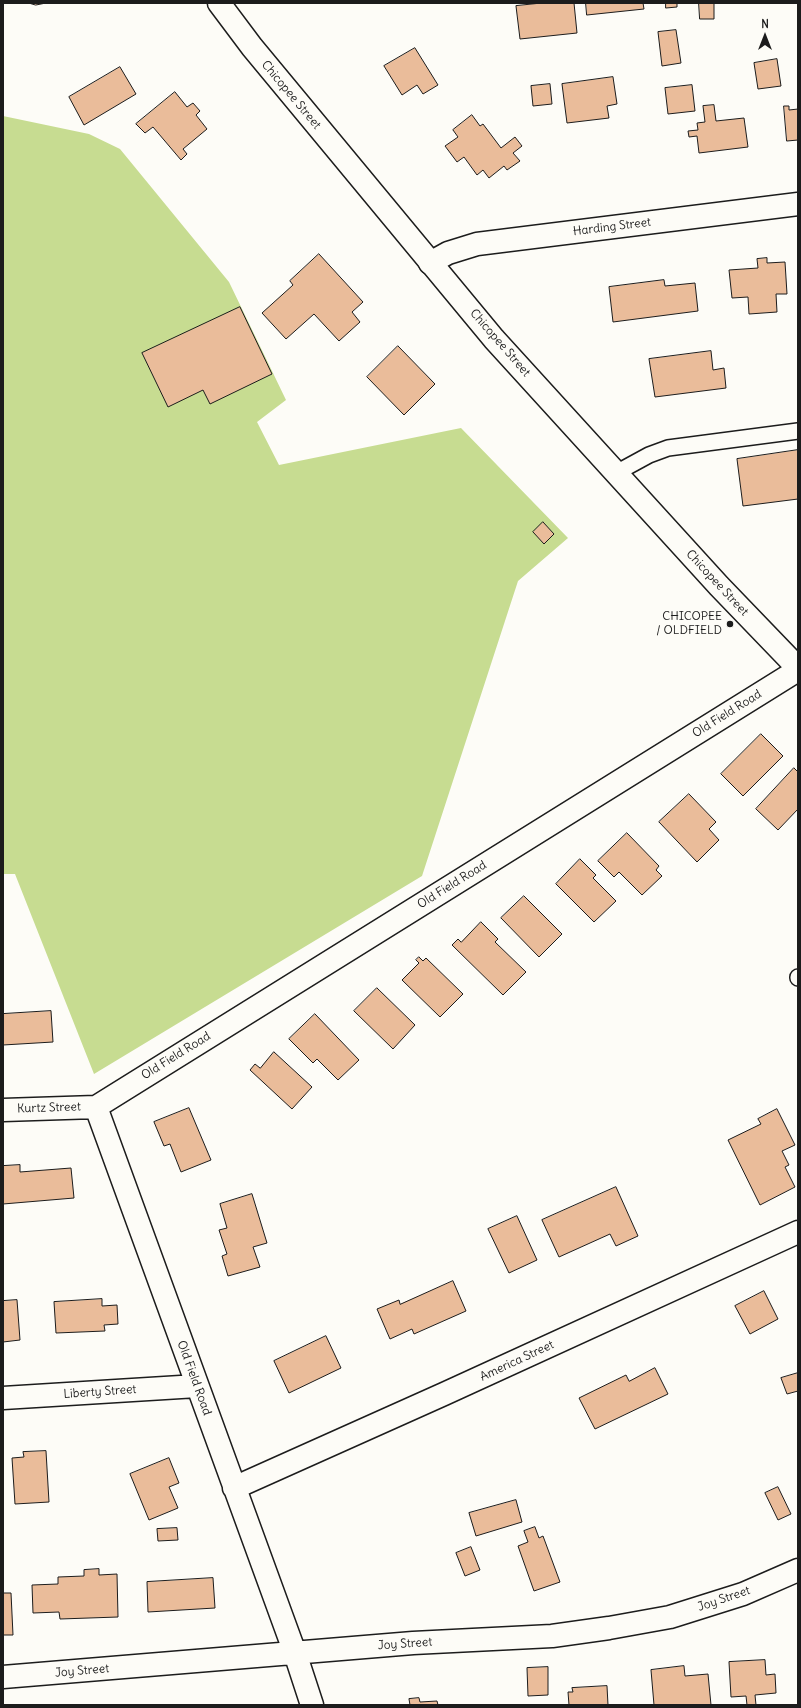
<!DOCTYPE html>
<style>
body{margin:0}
#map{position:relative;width:801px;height:1708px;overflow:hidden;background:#fdfcf7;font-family:Delius,sans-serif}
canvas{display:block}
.frame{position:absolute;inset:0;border:4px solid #1c1c1c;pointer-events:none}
.north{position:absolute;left:745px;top:16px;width:40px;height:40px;-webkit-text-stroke:3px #fdfcf7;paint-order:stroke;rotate:0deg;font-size:11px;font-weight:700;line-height:16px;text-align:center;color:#1c1c1c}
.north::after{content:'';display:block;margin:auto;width:14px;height:18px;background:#1c1c1c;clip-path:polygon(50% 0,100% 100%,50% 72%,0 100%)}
</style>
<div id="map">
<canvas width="801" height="1708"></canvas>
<div class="frame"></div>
<div class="north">N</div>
</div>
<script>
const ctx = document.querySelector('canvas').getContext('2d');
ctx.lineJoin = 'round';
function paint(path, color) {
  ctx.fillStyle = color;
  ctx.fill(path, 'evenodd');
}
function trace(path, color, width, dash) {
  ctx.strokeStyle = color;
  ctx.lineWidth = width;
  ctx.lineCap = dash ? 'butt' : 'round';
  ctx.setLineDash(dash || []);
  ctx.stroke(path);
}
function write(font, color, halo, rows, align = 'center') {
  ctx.font = font + ' Delius,sans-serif';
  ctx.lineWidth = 3;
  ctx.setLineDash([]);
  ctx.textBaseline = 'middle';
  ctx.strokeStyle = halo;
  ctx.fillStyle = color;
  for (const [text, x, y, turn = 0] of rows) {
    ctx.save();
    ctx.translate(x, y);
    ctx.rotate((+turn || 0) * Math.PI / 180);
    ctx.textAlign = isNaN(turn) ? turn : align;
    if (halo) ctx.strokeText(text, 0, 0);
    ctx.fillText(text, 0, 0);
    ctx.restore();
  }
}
paint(new Path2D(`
 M3,116L89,134L120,149L229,282L286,400L257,422L279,465L461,428L568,538L518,581L422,876L94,1074L15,874H3Z`), '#c7dc91');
const building = new Path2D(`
 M29,3H46L36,5Z
 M542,3H574L577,33L520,39L516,6Z
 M586,3H643L644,9L587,15Z
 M666,3H680H677V7L666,8Z
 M699,3H714V19H700Z
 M676,30L681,63L662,66L658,32Z
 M415,48L438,85L423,94L417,85L402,95L384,66Z
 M777,59L781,86L758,89L754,63Z
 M120,67L136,94L84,125L69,97Z
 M613,77L617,104L607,106L609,118L567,123L562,84Z
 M550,84L552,104L533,106L531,86Z
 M692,85L695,111L668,114L665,88Z
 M175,92L187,107L193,103L200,111L196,115L207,129L183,149L187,154L181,160L153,127L145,133L136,124Z
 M714,105L716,121L744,118L748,147L699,153L697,136L689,137L688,131L698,130L697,123L705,122L703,106Z
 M784,106H789V110L798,109V140L787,141Z
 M472,115L480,126L483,124L501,148L515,137L522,146L513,153L520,161L507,170L504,166L489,178L483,170L477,175L464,157L457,162L445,146L458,137L453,130Z
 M319,254L363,302L352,312L360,322L339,341L314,314L286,339L262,313L293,285L290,281Z
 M767,258V263L785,262L787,294H776L777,312L749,314L748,297L732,298L729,270L758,268L757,259Z
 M664,280L665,286L695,283L698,311L613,322L609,287Z
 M240,307L272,374L210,404L203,390L168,407L142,353Z
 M398,346L435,384L404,415L367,377Z
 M711,351L713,370L724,368L726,388L655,397L649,359Z
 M798,450V499L743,506L737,459Z
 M543,522L554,534L544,544L533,532Z
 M761,734L783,756L743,796L721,774Z
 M794,768L798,772V809L778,830L756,809Z
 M689,794L716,822L709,829L719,840L697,862L659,822Z
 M627,833L659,866L656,870L662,876L642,895L619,872L614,877L598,861Z
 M580,859L596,875L593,878L616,901L594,922L556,884Z
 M524,896L562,934L539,957L501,918Z
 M481,922L498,939L495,942L526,972L503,995L452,945L458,939L461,942Z
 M419,957L423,961L426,958L463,994L440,1017L402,980L419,963L416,960Z
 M377,988L415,1025L393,1049L354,1011Z
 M51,1011L53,1042L3,1045V1014Z
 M315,1014L359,1060L338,1080L317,1059L313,1063L289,1039Z
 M274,1052L312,1087L292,1109L250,1070L255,1064L260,1068Z
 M189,1108L211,1160L181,1172L170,1144L164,1146L154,1122Z
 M777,1109L795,1145L782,1151L789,1165L785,1167L795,1187L760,1205L728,1140L761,1124L758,1119Z
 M20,1165V1172L71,1168L74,1198L3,1204V1166Z
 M616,1187L638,1236L616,1246L610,1234L559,1257L542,1220Z
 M252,1194L267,1243L253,1247L260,1267L228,1276L222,1256L227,1254L219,1230L227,1228L220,1204Z
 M517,1216L537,1260L509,1273L488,1229Z
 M453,1281L466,1311L414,1334L412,1329L390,1339L377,1309L399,1300L400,1304Z
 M764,1291L778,1319L750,1334L735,1306Z
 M102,1299V1306L117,1305L118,1324L104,1325L105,1331L56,1333L54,1302Z
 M17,1300L20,1340L3,1342V1301Z
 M326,1336L341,1368L289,1393L274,1361Z
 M655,1368L668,1394L595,1429L579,1398L626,1375L629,1381Z
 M798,1373V1391L787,1394L781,1378Z
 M46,1451L49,1502L15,1504L12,1458L24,1457L23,1452Z
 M169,1458L179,1483L169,1487L178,1508L149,1520L130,1474Z
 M778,1487L791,1514L778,1520L765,1493Z
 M516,1500L522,1522L476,1536L469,1513Z
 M535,1527L539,1538L543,1536L560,1582L534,1591L518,1546L528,1542L524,1531Z
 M177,1528L178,1540L158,1541L157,1529Z
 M471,1547L480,1570L465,1576L456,1553Z
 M99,1569V1575L117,1574L118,1617L60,1619L59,1612L33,1613L32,1585L58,1584V1577L84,1576V1570Z
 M213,1578L215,1608L148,1612L147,1582Z
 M3,1593H11L13,1635H3Z
 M765,1660L766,1675L775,1674L776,1693L755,1695L756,1705H747L746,1696L731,1697L729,1662Z
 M684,1666L685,1676L708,1674L711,1705H654L651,1670Z
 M548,1667V1695L528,1696L527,1668Z
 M607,1686L608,1705H569L568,1692H573L572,1688Z
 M419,1698L420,1702L437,1701L438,1705H406H410L409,1699Z`);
paint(building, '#eabc9a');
trace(building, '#1c1c1c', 1);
const lane = new Path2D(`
 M616,473L649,455L668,448L798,431
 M798,977V978`);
const street = new Path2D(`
 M430,263L448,253L477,244L798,204
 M3,1110L96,1107
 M3,1398L197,1386
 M234,1488L444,1394L798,1232
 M3,1677L413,1643L552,1636L609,1628L670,1617L743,1594L798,1570
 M312,1705L295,1653L96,1107L798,670`);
const secondary = new Path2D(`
 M219,3L252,47L494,339L719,586L798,668`);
trace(lane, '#1c1c1c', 18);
trace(street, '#1c1c1c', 25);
trace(secondary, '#1c1c1c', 25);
trace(lane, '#fdfcf7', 15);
trace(street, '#fdfcf7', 22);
trace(secondary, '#fdfcf7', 22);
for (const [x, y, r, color] of [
 [730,624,4,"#1c1c1c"]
]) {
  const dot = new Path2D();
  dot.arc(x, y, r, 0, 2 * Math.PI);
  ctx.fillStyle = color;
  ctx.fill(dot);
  trace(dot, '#fdfcf7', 1.5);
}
write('12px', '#1c1c1c', '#fdfcf7', [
 ["Chicopee Street",291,95,50],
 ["Harding Street",612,227,-7],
 ["Chicopee Street",500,343,49],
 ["Chicopee Street",717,583,47],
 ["Old Field Road",727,714,-32],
 ["Old Field Road",452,885,-32],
 ["Old Field Road",176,1056,-32],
 ["Kurtz Street",49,1108,-2],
 ["America Street",517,1361,-25],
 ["Old Field Road",194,1378,70],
 ["Liberty Street",100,1392,-4],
 ["Joy Street",724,1599,-19],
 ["Joy Street",405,1644,-4],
 ["Joy Street",82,1671,-5]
]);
write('12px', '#1c1c1c', '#fdfcf7', [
 ["CHICOPEE",722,617],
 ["/ OLDFIELD",722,631]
], 'right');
</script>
